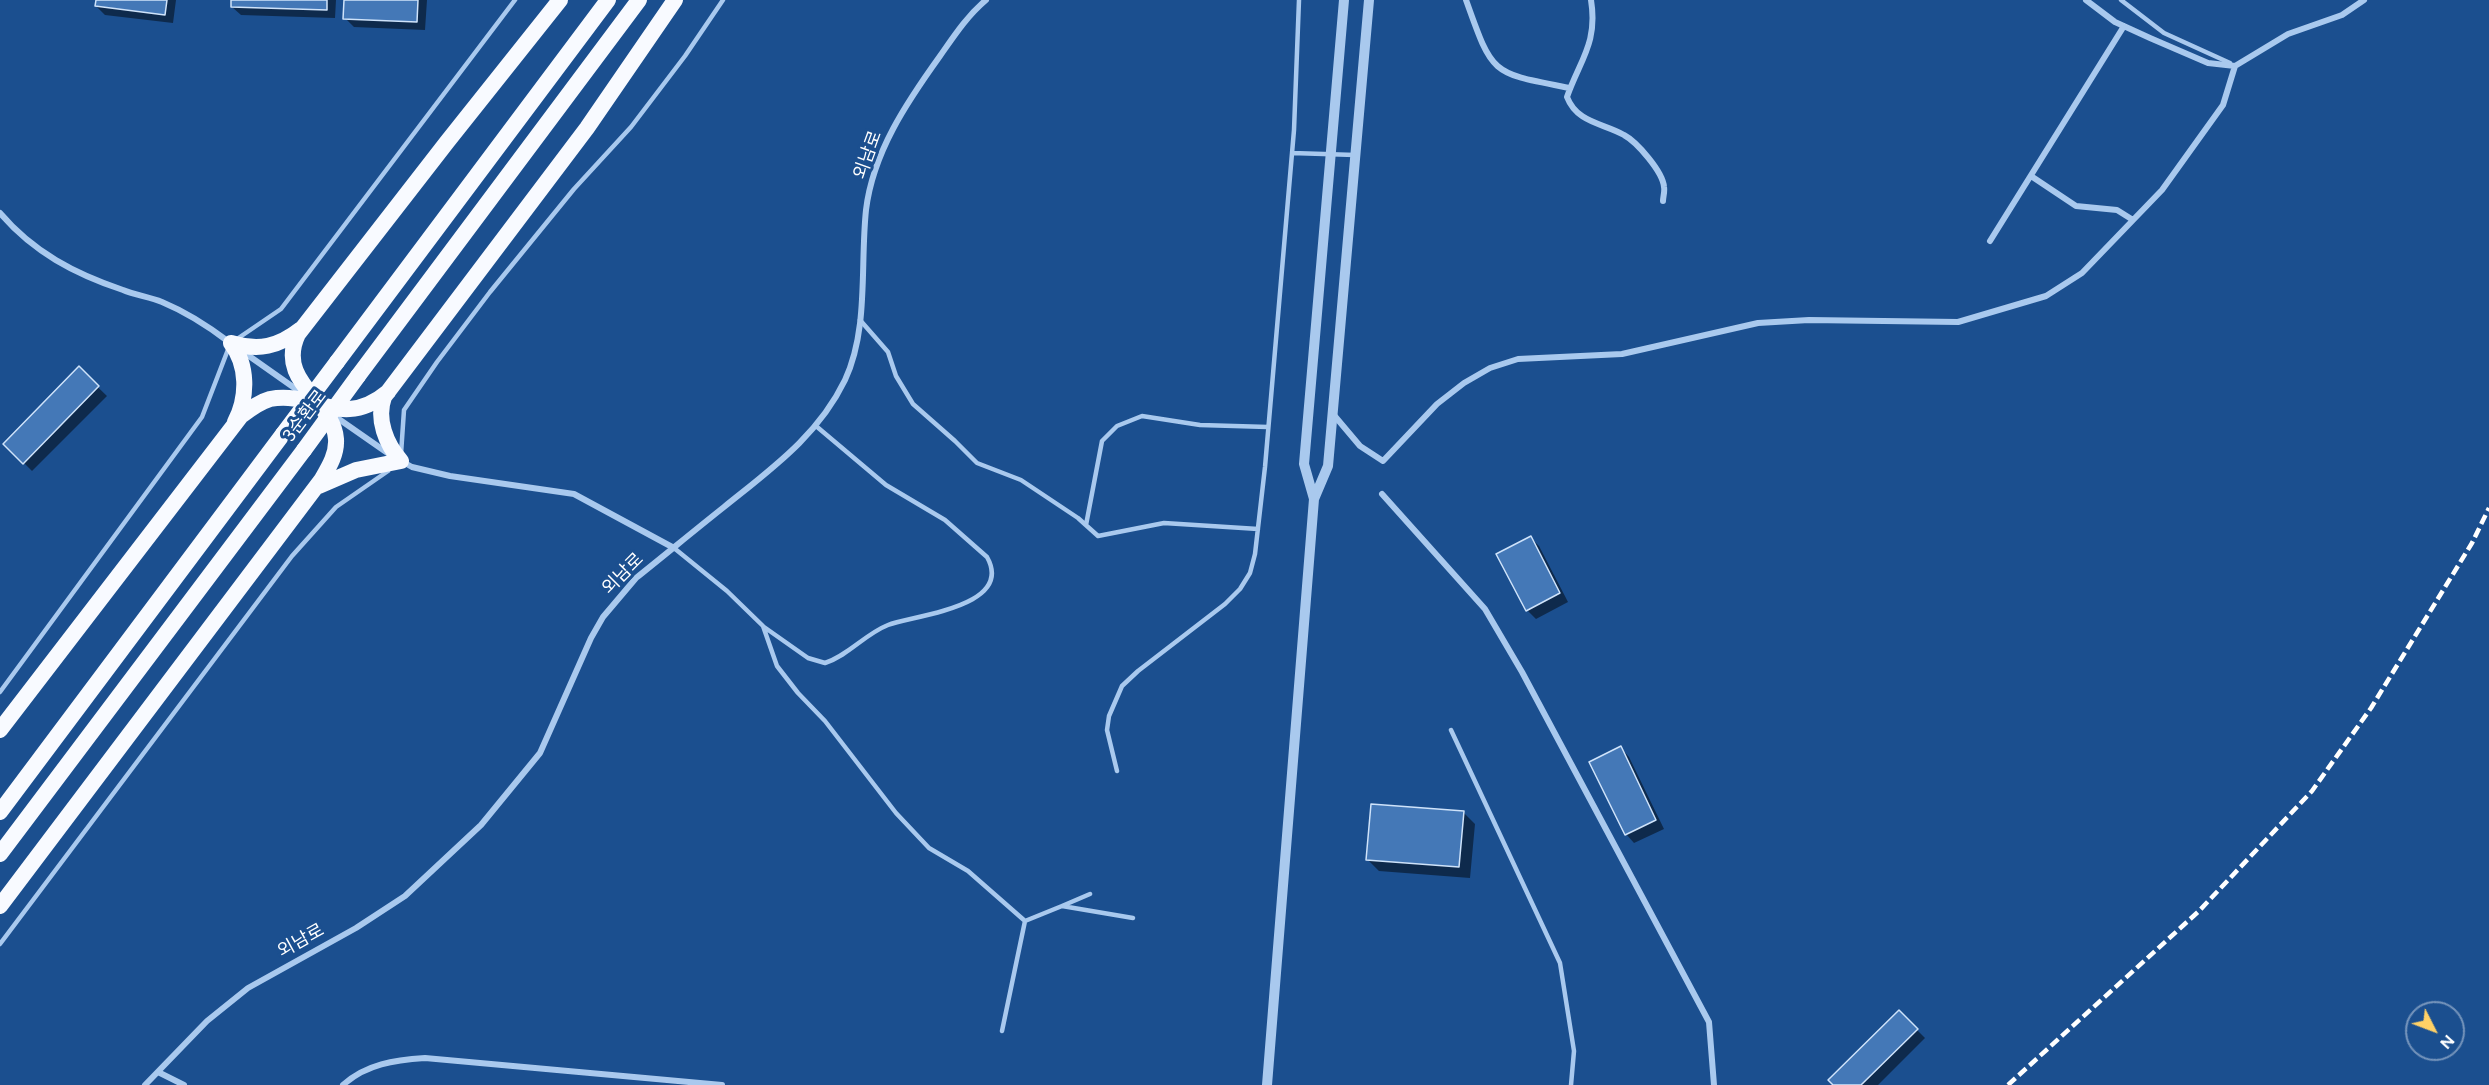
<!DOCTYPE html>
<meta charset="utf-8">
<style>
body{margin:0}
#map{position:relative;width:2489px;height:1085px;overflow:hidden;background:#1b4f8f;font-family:Figtree,sans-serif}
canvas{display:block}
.north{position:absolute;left:2405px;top:1001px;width:60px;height:60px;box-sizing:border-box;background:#1b4f8f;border:2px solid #7695bc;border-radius:50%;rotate:132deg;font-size:16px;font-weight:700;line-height:24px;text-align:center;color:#fff}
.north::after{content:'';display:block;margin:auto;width:21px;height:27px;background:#ffd166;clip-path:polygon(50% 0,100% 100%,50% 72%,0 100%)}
</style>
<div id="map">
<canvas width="2489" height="1085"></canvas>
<div class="north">N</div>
</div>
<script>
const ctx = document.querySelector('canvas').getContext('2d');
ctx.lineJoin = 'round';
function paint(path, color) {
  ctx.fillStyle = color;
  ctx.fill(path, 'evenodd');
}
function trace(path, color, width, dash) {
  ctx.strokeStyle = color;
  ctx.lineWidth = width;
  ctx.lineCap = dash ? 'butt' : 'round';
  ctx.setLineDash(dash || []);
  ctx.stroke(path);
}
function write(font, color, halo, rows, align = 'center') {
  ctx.font = font + ' Figtree,"Noto Sans KR",sans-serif';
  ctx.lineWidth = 6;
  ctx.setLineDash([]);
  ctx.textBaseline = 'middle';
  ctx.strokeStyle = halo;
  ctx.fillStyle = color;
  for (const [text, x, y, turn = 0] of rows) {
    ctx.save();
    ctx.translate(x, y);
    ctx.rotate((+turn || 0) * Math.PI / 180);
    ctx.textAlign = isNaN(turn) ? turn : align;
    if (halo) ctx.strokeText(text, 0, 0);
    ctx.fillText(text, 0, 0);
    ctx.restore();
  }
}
paint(new Path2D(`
 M97,0H176L173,23L105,15L96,6Z
 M232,0H336L335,18L241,15L232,7Z
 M346,0H427L425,30L354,27L345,18Z
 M79,369L107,396L32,471L5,444Z
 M1530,537L1539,546L1568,602L1536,619L1527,610Z
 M1621,748L1629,757L1664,829L1634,843L1626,834Z
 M1463,812L1475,824L1470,878L1379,871L1368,860Z
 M1899,1012L1925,1038L1878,1085H1835Z`), '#0007');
const building = new Path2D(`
 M96,0H167L165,15L95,6Z
 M231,0H327V10L231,7Z
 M344,0H418L417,22L343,19Z
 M79,366L99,386L23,464L3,444Z
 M1531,536L1560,593L1526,611L1496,554Z
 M1621,746L1656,820L1625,835L1589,762Z
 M1371,804L1464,811L1459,867L1366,860Z
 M1899,1010L1918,1029L1861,1085H1833L1828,1080Z`);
paint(building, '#4478b7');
trace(building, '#cfe3fa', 1.5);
trace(new Path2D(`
 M2121,0L2164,33L2230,63
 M1292,153L1355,155
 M860,320L888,352L896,376L913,404L955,441L977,463L1021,480L1078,518L1098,536L1164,523L1258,529
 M237,339L281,309L515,0
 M401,454L404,410L437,362L490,292L574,189L631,127L685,56L723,0
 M1086,525L1102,441L1117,426L1142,416L1200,425L1268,427
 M674,548L727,591L763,626L777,666L798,693L825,721L896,813L929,848L968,871L1025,921L1002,1031
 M764,627L808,658L825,663C849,655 865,634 888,625C914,615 1015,607 987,557L945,520L886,485L816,426
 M0,692L202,417L229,347
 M1451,730L1560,963L1574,1051L1571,1085
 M1117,771L1107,730L1109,716L1122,686L1138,671L1225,604L1240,589L1250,573L1255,554L1265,467L1294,130L1299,0
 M1062,906L1090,894
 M1025,921L1062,906L1133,918
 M0,944L292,556L336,507L388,471`), '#a9c9ee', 4.5);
trace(new Path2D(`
 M1466,0C1493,76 1491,73 1570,88
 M1591,0C1598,43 1580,60 1567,97C1577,123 1603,123 1624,135C1637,142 1663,172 1664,187C1665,191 1663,197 1663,201
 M2086,0L2115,22L2150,38L2208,63L2235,66
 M2031,176L2076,206L2117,210L2133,220
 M0,213C33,252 75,274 123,290C135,295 149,297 162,302C186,312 208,326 229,342
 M1990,241L2124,26
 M242,351L303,394
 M1333,414L1360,446L1383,461L1437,404L1464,383L1490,368L1518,359L1622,354L1758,323L1809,320L1958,322L2046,296L2082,273L2162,190L2223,105L2235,66L2288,34L2342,15L2364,0
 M333,415L389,454
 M403,462L412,467L450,476L574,494L674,548
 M1382,494L1485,609L1522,672L1709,1022L1714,1085
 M158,1072L184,1085
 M145,1085L207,1021L248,988L356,928L405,896L481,825L540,753L591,638L603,617L636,578C666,554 695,530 724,507C771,469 818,436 845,380C869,328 860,266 866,210C873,152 907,102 940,56C954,36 967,16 986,0
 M343,1085C366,1064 395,1060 425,1058L722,1085`), '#a9c9ee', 6);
trace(new Path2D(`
 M1314,499L1304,464L1344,0
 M1267,1085L1314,499L1328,466L1369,0`), '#a9c9ee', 10);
trace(new Path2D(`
 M231,343C248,365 248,397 235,422
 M231,343C259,351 278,347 301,329
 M337,362L608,0
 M358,376L639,0
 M401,461C386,444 376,419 384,397L587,128L675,0
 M319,486L356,470L401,461
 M0,730L241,416C250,409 259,402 270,399C314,390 341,431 388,392
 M0,812L283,434
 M0,854L304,450
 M0,906L322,479C329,467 337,454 336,439C334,401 275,382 298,334L447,142L560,0`), '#f8faff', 16);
trace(new Path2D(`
 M2008,1085L2199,911L2312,791L2371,708L2472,543L2489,508`), '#fff', 4.5, [10, 4.5]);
trace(new Path2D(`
 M283,434L337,362
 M304,450L358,376`), '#f8faff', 16);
write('18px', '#fff', '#1b4f8f', [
 ["외남로",868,155,-70],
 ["3순환로",305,416,-53],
 ["외남로",623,574,-45],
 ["외남로",301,941,-29]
]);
</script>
